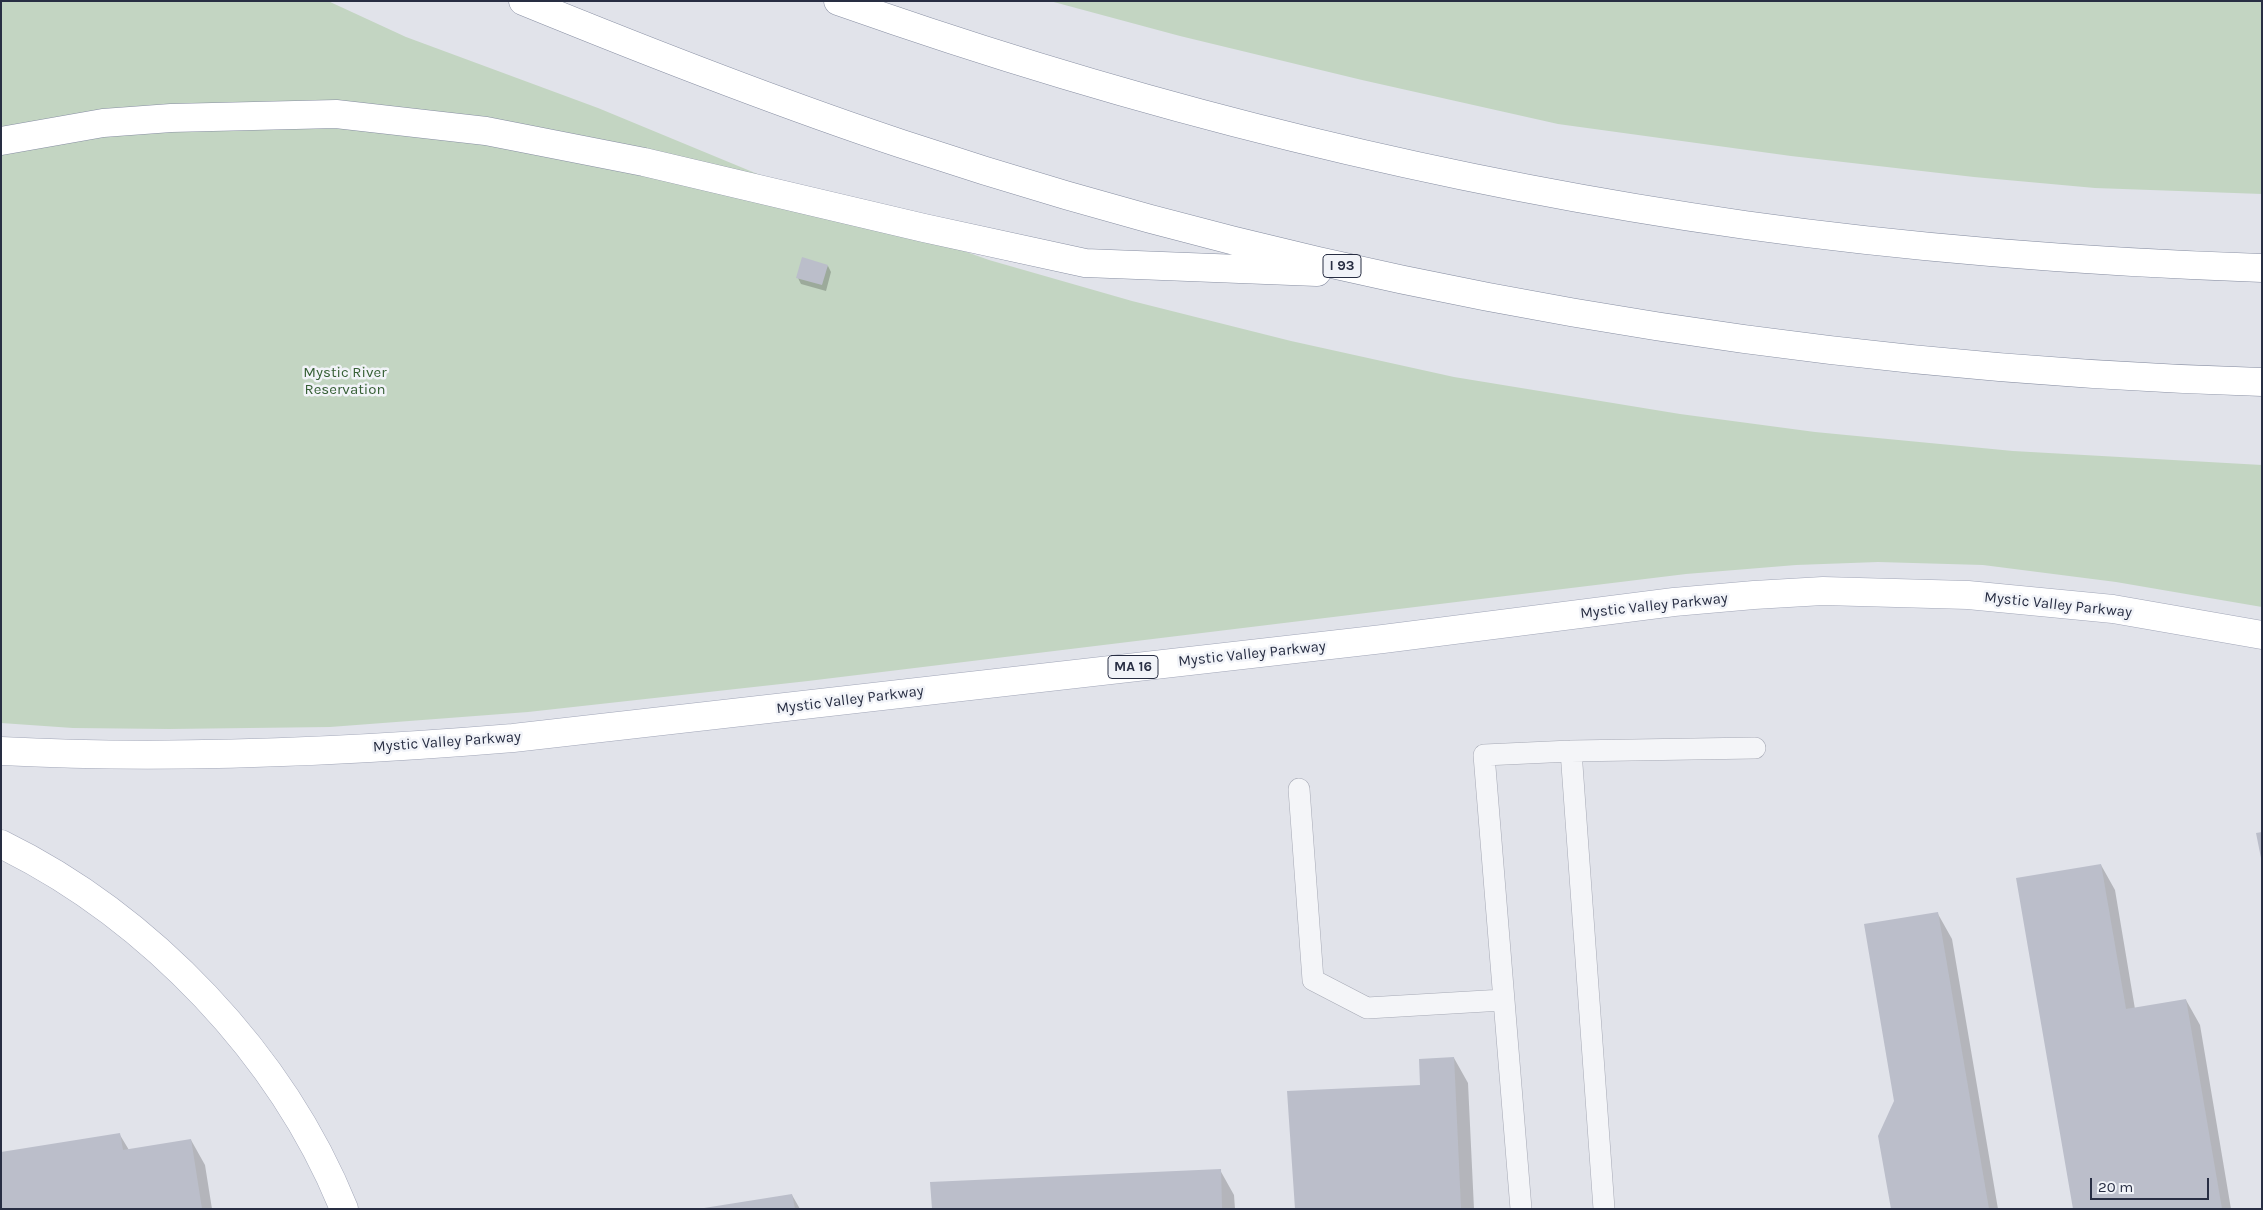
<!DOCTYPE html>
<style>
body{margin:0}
#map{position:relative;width:2263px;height:1210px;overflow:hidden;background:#e1e3ea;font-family:Karla,sans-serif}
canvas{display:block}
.frame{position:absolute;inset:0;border:2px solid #282e43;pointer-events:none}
.scale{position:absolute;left:2090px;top:1178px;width:119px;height:22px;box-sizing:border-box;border:2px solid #282e43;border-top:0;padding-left:6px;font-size:15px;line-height:18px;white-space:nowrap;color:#282e43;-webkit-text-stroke:4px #f1f3f8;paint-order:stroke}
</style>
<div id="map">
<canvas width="2263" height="1210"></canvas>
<div class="frame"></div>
<div class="scale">20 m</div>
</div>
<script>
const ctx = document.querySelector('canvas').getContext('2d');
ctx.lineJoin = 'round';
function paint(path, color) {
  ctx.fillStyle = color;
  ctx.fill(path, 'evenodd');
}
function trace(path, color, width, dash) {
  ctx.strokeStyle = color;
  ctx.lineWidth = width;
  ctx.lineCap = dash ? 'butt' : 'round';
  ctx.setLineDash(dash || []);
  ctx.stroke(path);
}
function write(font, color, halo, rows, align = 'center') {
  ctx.font = font + ' Karla,sans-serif';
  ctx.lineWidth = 5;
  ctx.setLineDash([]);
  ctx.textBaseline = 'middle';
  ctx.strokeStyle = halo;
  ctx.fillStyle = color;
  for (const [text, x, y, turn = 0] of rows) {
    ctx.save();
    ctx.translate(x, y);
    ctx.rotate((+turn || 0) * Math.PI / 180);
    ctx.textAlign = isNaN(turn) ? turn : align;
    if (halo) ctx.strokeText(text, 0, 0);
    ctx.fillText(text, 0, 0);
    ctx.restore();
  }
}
paint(new Path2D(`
 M1,1H328L406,37L598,108L818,199L989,260L1132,301L1291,341L1454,377L1680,414L1815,432L2013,451L2262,465V607L2116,582L1983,565L1878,562L1796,565L1686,574L808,681L528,712L330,727L169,729L73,728L1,723Z
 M1050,1H2262V194L2095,188L1974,177L1791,156L1558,124L1362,80L1180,36Z`), '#c3d5c2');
paint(new Path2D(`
 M828,266L831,272L826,291L801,284L798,278Z
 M2101,865L2115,890L2135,1009L2186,1000L2200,1025L2231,1209H2074Z
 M1938,914L1952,939L1998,1209H1892L1896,1101Z
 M1454,1058L1468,1083L1474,1209H1296L1421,1086Z
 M120,1135L129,1150L191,1140L205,1165L212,1209H1Z
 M1220,1170L1234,1195L1235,1209H933Z
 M792,1195L800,1209H705Z`), '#0003');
paint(new Path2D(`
 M802,257L828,265L822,285L796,278Z
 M2262,832V858H2261L2256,833Z
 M2101,864L2126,1009L2186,999L2222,1209H2073L2016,878Z
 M1938,912L1989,1209H1891L1878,1136L1894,1101L1864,924Z
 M1454,1057L1461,1209H1295L1287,1091L1420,1085L1419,1059Z
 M120,1133L123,1150L191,1139L202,1209H1V1152Z
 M1221,1169L1222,1209H932L930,1182Z
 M792,1194L795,1209H704V1208Z`), '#bbbeca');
const service = new Path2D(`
 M1571,751L1604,1209
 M1299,789L1313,980L1367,1008L1503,1000
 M1521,1209L1484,755L1571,751L1755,748`);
const primary = new Path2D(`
 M1,751C171,760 344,752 513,738L1383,639L1674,602L1754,595L1823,591L1968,595L2113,609L2262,635
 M1,844C150,917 282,1055 344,1209`);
const motorway = new Path2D(`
 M523,1C648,52 773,101 902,144C1340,290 1800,368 2262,382
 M838,1C1133,105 1436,181 1745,225C1916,249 2089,262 2262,268
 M1,141L103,123L171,118L336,114L486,131L644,162L924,228L1085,263L1317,272`);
trace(service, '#a6a9b5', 22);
trace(primary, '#a0a5b7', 29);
trace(motorway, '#878ea2', 29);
trace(service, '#f4f5f8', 21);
trace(primary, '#fff', 28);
trace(motorway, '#fff', 28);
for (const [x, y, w] of [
 [1342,266,38],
 [1133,667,50]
]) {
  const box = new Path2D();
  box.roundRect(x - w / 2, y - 11.5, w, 23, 4);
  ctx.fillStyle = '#f1f3f8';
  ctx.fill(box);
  trace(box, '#282e43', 1);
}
write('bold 14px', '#282e43', null, [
 ["I 93",1342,266],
 ["MA 16",1133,667]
]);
write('15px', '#365f35', '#f1f3f8', [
 ["Mystic River",345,373],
 ["Reservation",345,390]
]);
write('15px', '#282e43', '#f1f3f8', [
 ["Mystic Valley Parkway",2058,605,6],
 ["Mystic Valley Parkway",1654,606,-6],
 ["Mystic Valley Parkway",1252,654,-6],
 ["Mystic Valley Parkway",850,700,-7],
 ["Mystic Valley Parkway",447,742,-4]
]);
</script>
